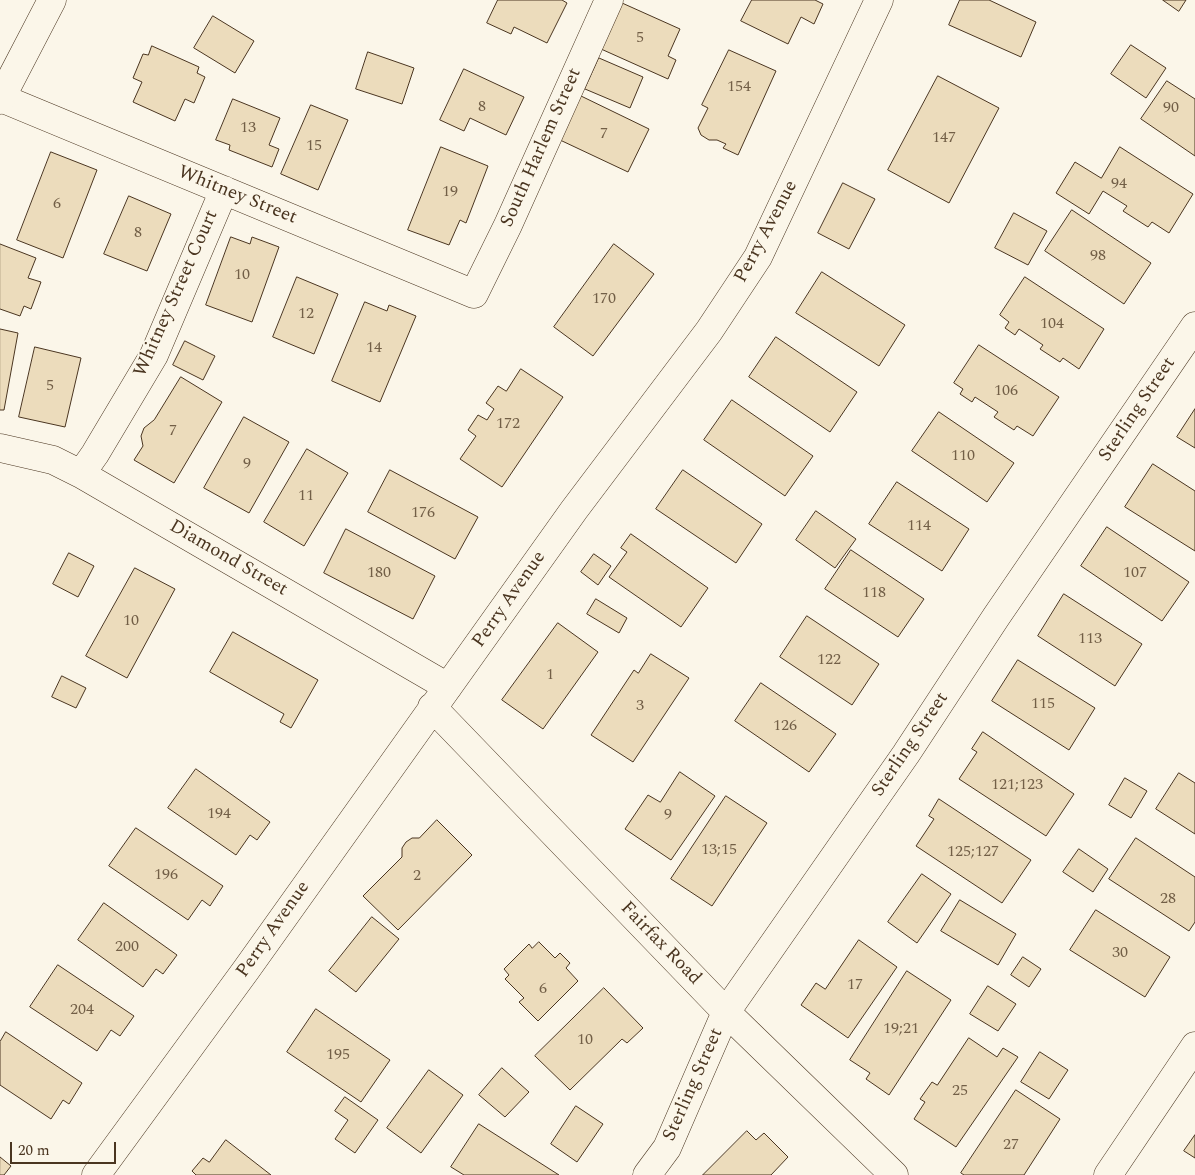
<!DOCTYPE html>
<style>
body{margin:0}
#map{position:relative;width:1195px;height:1175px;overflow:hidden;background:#fbf6e9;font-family:Spectral,serif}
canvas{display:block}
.scale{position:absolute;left:10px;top:1142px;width:106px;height:22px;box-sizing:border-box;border:2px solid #4a3520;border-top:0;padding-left:6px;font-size:15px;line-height:18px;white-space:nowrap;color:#4a3520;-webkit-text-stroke:4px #fbf6e9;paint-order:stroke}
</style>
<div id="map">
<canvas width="1195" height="1175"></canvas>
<div class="scale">20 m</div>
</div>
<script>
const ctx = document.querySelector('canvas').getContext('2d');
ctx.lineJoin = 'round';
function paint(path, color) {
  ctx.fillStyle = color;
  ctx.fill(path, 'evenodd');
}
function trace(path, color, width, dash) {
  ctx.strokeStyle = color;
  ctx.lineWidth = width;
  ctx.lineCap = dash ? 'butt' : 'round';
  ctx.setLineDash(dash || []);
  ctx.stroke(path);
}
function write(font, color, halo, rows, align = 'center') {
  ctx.font = font + ' Spectral,serif';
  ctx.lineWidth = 4;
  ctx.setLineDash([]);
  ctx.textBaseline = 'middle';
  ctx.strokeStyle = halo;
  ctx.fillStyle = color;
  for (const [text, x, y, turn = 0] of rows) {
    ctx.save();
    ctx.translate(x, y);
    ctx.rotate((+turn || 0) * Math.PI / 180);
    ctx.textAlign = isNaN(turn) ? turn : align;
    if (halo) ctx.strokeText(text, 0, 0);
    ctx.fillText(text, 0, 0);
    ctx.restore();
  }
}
const building = new Path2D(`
 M498,0H562L567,3L547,43L514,27L511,34L487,23Z
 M752,0H815L823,4L814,24L801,17L788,44L741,21Z
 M960,0H989L1036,22L1021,57L949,25Z
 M1163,0H1186L1179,11Z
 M622,3L680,29L668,56L676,60L668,79L601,49Z
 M213,16L254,41L235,73L194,48Z
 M1131,45L1166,68L1146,98L1111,74Z
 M152,46L199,67L197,73L205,77L194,103L185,99L175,121L133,102L142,82L133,78L143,54L148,55Z
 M729,50L776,71L738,155L723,148L726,144L717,140H709L701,135L698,128L708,108L702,105Z
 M368,52L414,68L402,104L356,89Z
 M599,58L643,77L630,108L585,89Z
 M464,69L524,97L506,135L470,118L464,131L440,120Z
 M938,76L999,108L949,203L888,170Z
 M1167,81L1195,99V156L1141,119Z
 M581,96L649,129L628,172L560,140Z
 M233,99L280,118L269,145L279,149L272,167L229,150L230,145L216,140Z
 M311,105L348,120L318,190L281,174Z
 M441,147L488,166L466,223L460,220L449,245L408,230Z
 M1120,147L1193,194L1169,233L1152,222L1148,227L1123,211L1127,206L1103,191L1089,214L1056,193L1075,162L1101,178Z
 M51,152L97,170L63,258L17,240Z
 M843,183L875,199L849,249L818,233Z
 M129,196L171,214L147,271L104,254Z
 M1072,210L1151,263L1124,304L1045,251Z
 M1014,213L1047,231L1028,265L995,248Z
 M231,237L250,244L252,237L279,247L252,322L206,305Z
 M0,244L36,258L28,278L41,282L31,309L24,306L20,316L0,309Z
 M614,244L654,274L593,356L554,327Z
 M822,272L905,325L879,366L796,313Z
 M297,277L338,294L314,354L273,337Z
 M1025,277L1104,329L1079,369L1063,358L1060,362L1040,349L1043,345L1019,329L1015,335L1005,328L1009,322L1000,315Z
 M365,302L387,311L389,305L416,316L380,402L332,381Z
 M0,329L18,333L4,410H0Z
 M776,337L857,392L830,432L749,377Z
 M185,341L215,356L203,380L173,365Z
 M979,345L1059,397L1033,436L1017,426L1014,430L994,417L998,412L975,397L972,402L960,394L963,389L954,383Z
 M35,347L81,358L65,427L19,417Z
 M521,369L563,397L502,487L460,459L476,436L468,430L478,415L487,420L494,409L486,403L498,386L506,391Z
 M181,377L222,402L174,483L134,460L143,446L141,436L144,428L154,420Z
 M732,400L813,456L785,496L704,440Z
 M1195,409V448L1177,437Z
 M939,412L1014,463L987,502L912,451Z
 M244,417L289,442L249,513L204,488Z
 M307,449L348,473L304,546L264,522Z
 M1153,464L1195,491V551L1125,507Z
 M390,470L478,517L455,559L368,512Z
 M683,470L762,524L736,563L656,509Z
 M897,482L969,529L942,571L869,524Z
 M816,511L856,539L835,568L796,540Z
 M1107,527L1189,582L1162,621L1081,566Z
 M346,529L435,576L413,619L324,573Z
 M631,534L708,588L681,627L609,577L627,552L621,548Z
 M851,550L924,599L898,637L825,589Z
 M69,553L94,566L78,597L53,584Z
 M594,554L611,566L598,585L581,572Z
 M135,568L175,589L127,678L86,656Z
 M1064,594L1142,644L1115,686L1038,636Z
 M596,599L627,618L619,633L587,614Z
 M807,616L879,664L852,705L780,657Z
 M558,623L598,652L543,729L502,700Z
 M233,632L318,680L291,728L280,722L284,714L210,672Z
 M651,654L689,678L633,762L591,735L634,670L638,673Z
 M1018,660L1095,708L1069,750L992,701Z
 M62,676L86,688L76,708L52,697Z
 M761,683L836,734L809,772L735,721Z
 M983,732L1074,794L1046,836L959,779L977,752L972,749Z
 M196,769L270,822L257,840L250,835L236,855L168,808Z
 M680,772L715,796L671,860L625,829L648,795L660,802Z
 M1179,773L1195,783V834L1156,809Z
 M1125,778L1147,791L1131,818L1109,805Z
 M726,796L767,823L712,906L671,879Z
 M939,799L1031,860L1002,903L916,846L934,819L929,816Z
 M437,820L472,855L398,930L363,896L402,857V848L406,842L412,838H419Z
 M136,828L223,886L210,906L202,900L188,920L109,866Z
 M1136,838L1195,877V922L1189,931L1109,879Z
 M1079,849L1108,869L1093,892L1063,872Z
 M922,874L951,894L917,943L888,922Z
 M960,900L1016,934L998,965L941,931Z
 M104,903L177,955L163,974L156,969L143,987L78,940Z
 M1096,910L1170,957L1145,997L1070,950Z
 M372,917L399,939L356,992L329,971Z
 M859,940L897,967L848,1038L801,1005L816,983L825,989Z
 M539,942L555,958L560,953L570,963L566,968L578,981L538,1021L519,1002L524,998L505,979L509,975L504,969L529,944L532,948Z
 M1023,957L1041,969L1029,987L1011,975Z
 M58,965L134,1016L120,1036L111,1030L97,1051L30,1007Z
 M907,971L951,1000L889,1095L866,1079L870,1073L850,1060Z
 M988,986L1016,1004L998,1031L970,1014Z
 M604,988L643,1028L627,1043L622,1039L570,1090L535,1056Z
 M316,1009L390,1060L361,1102L287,1052Z
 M6,1032L82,1083L69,1104L63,1100L51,1119L0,1085V1042Z
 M969,1038L997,1057L1003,1048L1018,1057L956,1147L914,1119L925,1102L920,1099L932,1082L937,1085Z
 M1040,1052L1068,1070L1049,1099L1021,1082Z
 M502,1068L529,1092L505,1117L479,1095Z
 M429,1070L463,1095L421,1153L387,1128Z
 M1016,1090L1060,1119L1024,1175H964L961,1173Z
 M345,1097L378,1120L355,1153L335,1139L348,1120L335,1111Z
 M576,1106L603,1124L577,1162L551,1144Z
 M479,1124L559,1175H464L451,1167Z
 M747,1131L756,1140L764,1133L788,1157L771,1175H703Z
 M1195,1135V1158L1184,1151Z
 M226,1140L271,1175H196L192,1171L203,1158L209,1162Z
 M0,1157L11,1166L4,1175H0Z`);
paint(building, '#ecdcbc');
trace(building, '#4a3520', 1);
const street = new Path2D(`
 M1,98L474,294L508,225L609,0
 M0,448L53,460L81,474L448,687
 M81,474L95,454L154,355L224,190
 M432,707L726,1012L894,1175
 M96,1175L246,970L574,510L709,331L758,257L879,0
 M647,1175L667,1148L726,1012L906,754L996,617L1195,326
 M1108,1175L1195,1046`);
const secondary = new Path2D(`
 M0,100L52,0`);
trace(street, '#4a3520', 29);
trace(secondary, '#4a3520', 29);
trace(street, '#fbf6e9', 28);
trace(secondary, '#fbf6e9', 28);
write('16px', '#725f47', null, [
 ["5",640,39],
 ["154",739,88],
 ["8",482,108],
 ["90",1171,109],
 ["13",248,129],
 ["7",604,135],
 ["147",944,139],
 ["15",314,147],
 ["94",1119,185],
 ["19",450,193],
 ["6",57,205],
 ["8",138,234],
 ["98",1098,257],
 ["10",242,276],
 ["170",604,300],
 ["12",306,315],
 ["104",1052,325],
 ["14",374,349],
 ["5",50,387],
 ["106",1006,392],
 ["172",508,425],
 ["7",173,432],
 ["110",963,457],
 ["9",247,465],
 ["11",306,497],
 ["176",423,514],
 ["114",919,527],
 ["180",379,574],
 ["107",1135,574],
 ["118",874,594],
 ["10",131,622],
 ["113",1090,640],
 ["122",829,661],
 ["1",550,676],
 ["115",1043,705],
 ["3",640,707],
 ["126",785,727],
 ["121;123",1017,786],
 ["194",219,815],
 ["9",668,816],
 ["13;15",719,851],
 ["125;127",973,853],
 ["196",166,876],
 ["2",417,877],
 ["28",1168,900],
 ["200",127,948],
 ["30",1120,954],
 ["17",855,986],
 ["6",543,990],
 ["204",82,1011],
 ["19;21",901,1030],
 ["10",585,1041],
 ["195",338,1056],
 ["25",960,1092],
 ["27",1011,1146]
]);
write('19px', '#4a3520', '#fbf6e9', [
 ["South Harlem Street",542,148,-66],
 ["Whitney Street",237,196,22],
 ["Perry Avenue",767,232,-62],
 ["Whitney Street Court",177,294,-66],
 ["Sterling Street",1138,410,-56],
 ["Diamond Street",228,559,30],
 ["Perry Avenue",510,600,-55],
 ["Sterling Street",911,745,-56],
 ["Perry Avenue",274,930,-55],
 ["Fairfax Road",660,944,46],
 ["Sterling Street",694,1085,-66]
]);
</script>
